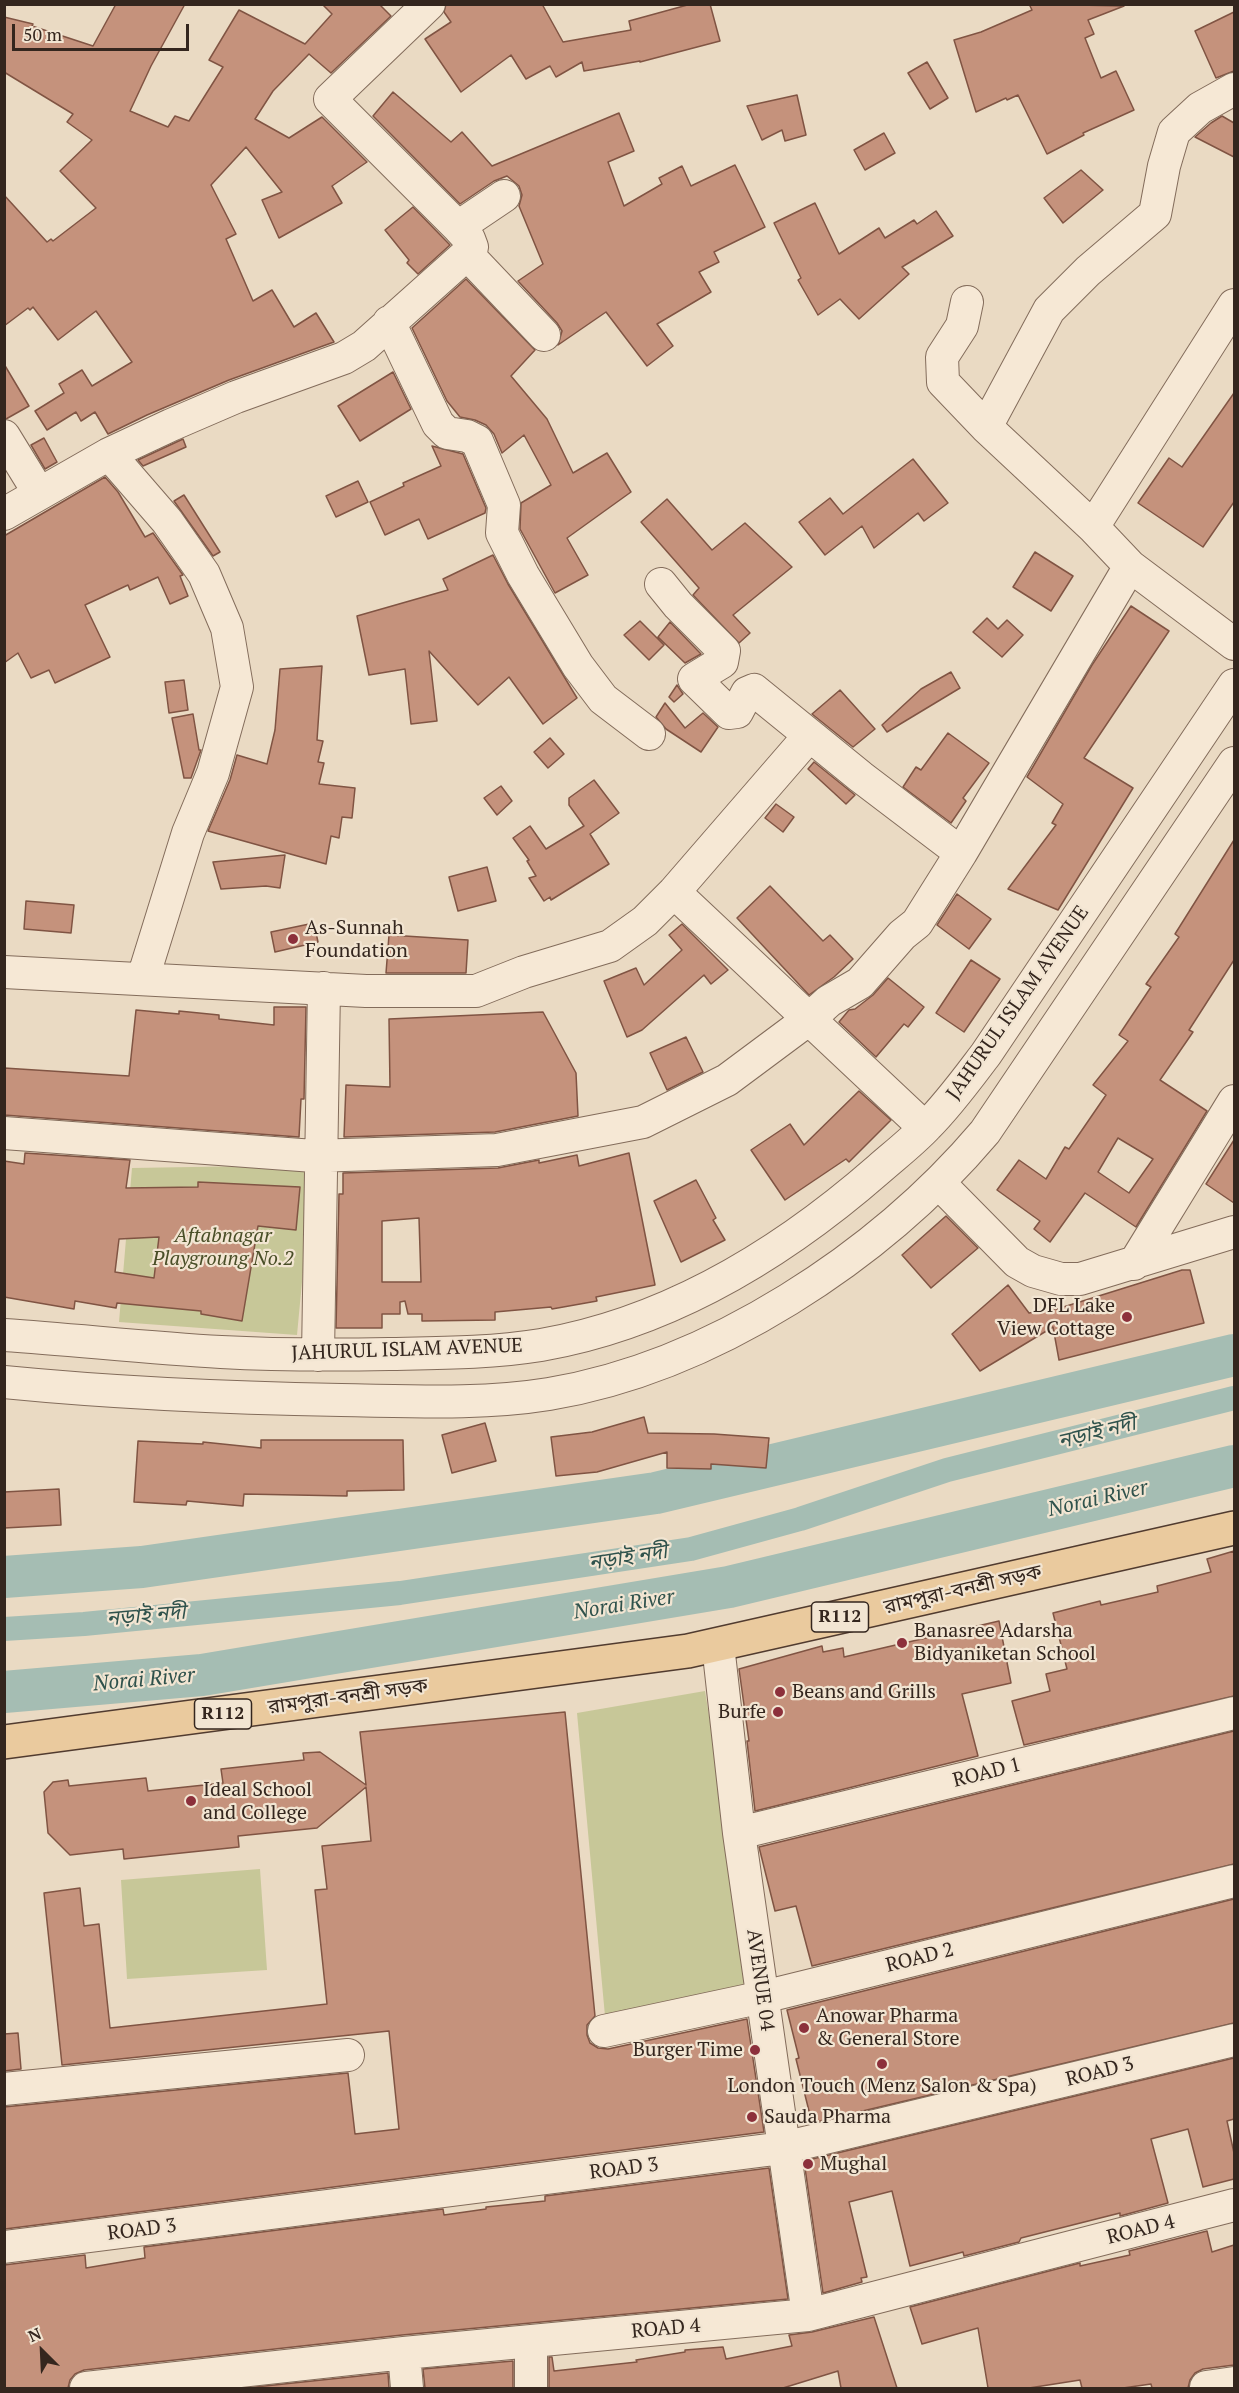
<!DOCTYPE html>
<meta charset="utf-8">
<style>
body{margin:0}
#map{position:relative;width:1239px;height:2393px;overflow:hidden;background:#eadac3;font-family:"PT Serif",serif}
canvas{display:block}
.frame{position:absolute;inset:0;border:6px solid #34261e;pointer-events:none}
.north{position:absolute;left:12px;top:2321px;width:60px;height:60px;-webkit-text-stroke:4px #f2e5d2;paint-order:stroke;rotate:336deg;font-size:16px;font-weight:700;line-height:24px;text-align:center;color:#34261e}
.north::after{content:'';display:block;margin:auto;width:21px;height:27px;background:#34261e;clip-path:polygon(50% 0,100% 100%,50% 72%,0 100%)}
.scale{position:absolute;left:12px;top:24px;width:177px;height:27px;box-sizing:border-box;border:3px solid #34261e;border-top:0;padding-left:8px;font-size:18px;line-height:21px;white-space:nowrap;color:#34261e;-webkit-text-stroke:4px #f2e5d2;paint-order:stroke}
</style>
<div id="map">
<canvas width="1239" height="2393"></canvas>
<div class="frame"></div>
<div class="north">N</div>
<div class="scale">50 m</div>
</div>
<script>
const ctx = document.querySelector('canvas').getContext('2d');
ctx.lineJoin = 'round';
function paint(path, color) {
  ctx.fillStyle = color;
  ctx.fill(path, 'evenodd');
}
function trace(path, color, width, dash) {
  ctx.strokeStyle = color;
  ctx.lineWidth = width;
  ctx.lineCap = dash ? 'butt' : 'round';
  ctx.setLineDash(dash || []);
  ctx.stroke(path);
}
function write(font, color, halo, rows, align = 'center') {
  ctx.font = font + ' "PT Serif","Noto Sans Bengali",serif';
  ctx.lineWidth = 4.5;
  ctx.setLineDash([]);
  ctx.textBaseline = 'middle';
  ctx.strokeStyle = halo;
  ctx.fillStyle = color;
  for (const [text, x, y, turn = 0] of rows) {
    ctx.save();
    ctx.translate(x, y);
    ctx.rotate((+turn || 0) * Math.PI / 180);
    ctx.textAlign = isNaN(turn) ? turn : align;
    if (halo) ctx.strokeText(text, 0, 0);
    ctx.fillText(text, 0, 0);
    ctx.restore();
  }
}
paint(new Path2D(`
 M313,1165L297,1335L119,1322L132,1168Z
 M705,1691L754,1993L605,2016L577,1713Z
 M260,1869L267,1970L127,1979L121,1880Z`), '#c7c798');
trace(new Path2D(`
 M4,1629L84,1624L400,1593L691,1549L800,1519L947,1470L1234,1398`), '#a5bdb3', 24);
trace(new Path2D(`
 M4,1577L142,1567L656,1493L1234,1355
 M4,1692L202,1675L729,1587L1234,1466`), '#a5bdb3', 42);
const building = new Path2D(`
 M116,4H185L151,66L130,111L168,127L175,116L189,121L223,67L209,60L239,10L305,44L332,14L322,4H379L391,16L331,73L309,54L273,91L255,119L289,138L322,117L367,162L332,186L342,203L279,238L262,200L282,192L246,147L211,185L236,234L226,239L253,301L272,290L294,327L316,313L334,342L229,380L147,415L108,434L95,412L81,421L76,412L47,430L35,411L64,393L59,384L82,370L92,386L132,362L96,311L58,340L33,307L30,310L28,308L4,326V195L47,242L51,239L53,241L96,208L60,171L92,140L67,122L73,114L4,72V17L33,24L32,26L93,46Z
 M446,4H542L563,42L631,30L629,21L691,4H710L720,41L640,62V61L584,71L582,62L556,77L550,66L526,79L511,55L461,92L425,39L451,22L444,12Z
 M1029,4L1124,6L1088,20L1094,34L1085,38L1101,78L1116,71L1134,110L1083,133L1084,135L1047,154L1018,95L1007,100L1006,98L976,112L954,40L981,32L1032,10Z
 M1234,12V71L1216,78L1195,31Z
 M927,62L948,98L930,109L908,73Z
 M393,92L451,142L462,132L492,166L619,113L634,151L608,162L624,206L662,184L659,178L682,166L691,186L735,165L765,227L714,252L719,262L699,272L711,292L657,324L673,346L647,366L606,312L558,345L562,331L557,323L518,281L543,264L519,206L522,195L519,186L507,176L494,181L460,204L373,116Z
 M797,95L806,135L785,141L782,130L762,140L747,106Z
 M1222,116L1234,123V157L1195,137L1211,123Z
 M884,133L895,153L865,170L854,150Z
 M1081,170L1103,190L1063,223L1044,198Z
 M815,203L839,254L879,228L885,238L914,220L917,224L936,211L953,236L902,267L909,274L859,319L840,299L818,315L798,280L801,278L774,223Z
 M413,207L450,245L418,274L407,263L409,260L385,230Z
 M466,279L535,350L511,376L547,419L573,473L607,453L631,492L567,538L588,575L555,593L520,529L521,503L551,485L524,435L502,453L494,434L486,425L475,420L460,417L447,401L412,328Z
 M4,364L29,406L6,419L4,418Z
 M393,372L411,409L360,441L338,406Z
 M1234,393V502L1203,547L1138,503L1169,458L1182,467Z
 M44,438L57,462L45,469L31,445Z
 M183,439L186,447L143,466L138,460Z
 M432,446L463,454L486,508L485,513L428,539L419,519L385,535L370,502L404,486L403,483L441,466Z
 M913,459L948,503L924,521L918,513L874,548L862,526L825,555L799,522L830,498L843,514Z
 M105,477L118,492L145,537L153,533L183,575L180,576L188,596L170,604L158,577L130,590L128,585L85,605L110,657L55,683L49,670L31,678L18,653L4,663V536Z
 M358,481L368,502L336,517L326,496Z
 M184,495L220,552L213,556L174,501Z
 M667,499L712,550L745,523L792,567L733,615L750,633L739,643L693,595L699,588L641,522Z
 M1035,552L1073,576L1051,611L1013,587Z
 M493,555L508,584L577,698L543,724L509,677L478,705L429,651L437,721L411,724L405,669L369,675L357,616L448,590L443,579Z
 M1131,606L1169,631L1084,758L1133,788L1058,910L1008,889L1056,825L1052,823L1063,804L1027,777L1092,665Z
 M987,618L998,629L1007,620L1023,635L1002,657L973,632Z
 M640,621L664,645L649,660L624,635Z
 M670,622L701,654L685,663L658,637Z
 M322,666L317,740L323,741L318,762L324,763L319,784L355,788L352,818L342,817L339,838L331,836L326,864L208,831L230,780L237,755L267,764L275,730L280,669Z
 M951,672L960,688L887,732L882,725L921,689Z
 M184,680L188,710L169,713L165,682Z
 M677,685L683,694L674,702L669,697Z
 M840,690L875,729L853,747L812,714Z
 M665,703L685,728L703,713L718,727L701,752L666,729L656,717Z
 M193,714L199,750H201L191,778H184L172,718Z
 M948,733L989,763L963,798L966,801L951,823L903,787L916,767L921,770Z
 M550,738L564,754L548,768L534,752Z
 M814,762L855,795L846,804L808,769Z
 M594,780L619,813L590,834L609,864L551,900L550,897L544,901L529,878L536,876L527,861L529,860L513,838L530,826L546,849L584,826L569,805V798Z
 M501,786L512,801L497,815L484,798Z
 M776,804L794,817L783,832L765,818Z
 M1234,840V960L1189,1030L1193,1032L1160,1080L1207,1111L1136,1227L1085,1193L1050,1242L1034,1229L1040,1221L997,1190L1019,1160L1046,1179L1065,1147L1069,1149L1106,1095L1093,1085L1128,1041L1119,1035L1151,987L1146,984L1179,937L1175,934ZM1118,1138L1153,1159L1129,1193L1098,1172Z
 M285,855L280,888L266,886L221,889L213,862Z
 M487,867L496,901L458,911L449,877Z
 M770,886L823,941L830,935L853,959L834,977L809,995L737,918Z
 M957,894L991,919L969,949L937,925Z
 M26,901L74,905L71,933L24,929Z
 M314,923L318,942L275,952L271,932Z
 M682,924L728,970L711,984L704,975L642,1030L627,1037L604,981L636,968L644,985L682,950L669,935Z
 M389,935L468,940L466,973H386Z
 M971,960L1000,979L964,1032L936,1013Z
 M888,978L924,1007L908,1027L904,1024L876,1057L839,1022L849,1010L855,1009L873,995Z
 M274,1007H306L304,1099H301L299,1137L4,1115V1068L129,1076L136,1010L179,1014V1011L219,1015V1019L274,1025Z
 M543,1012L576,1073L578,1116L495,1132L344,1137L346,1085L390,1087L389,1019Z
 M686,1037L703,1072L667,1090L650,1053Z
 M859,1091L891,1120L849,1162L846,1159L785,1200L751,1150L790,1124L804,1145Z
 M1234,1140V1203L1206,1184Z
 M25,1153L130,1160L126,1188L198,1187V1182L300,1187L296,1230L258,1226L242,1321L201,1314V1311L117,1303L116,1308L75,1301L74,1309L4,1297V1161L24,1164ZM159,1237L154,1278L115,1272L119,1239Z
 M629,1153L655,1285L596,1297L597,1301L552,1309L551,1307L495,1312V1320L422,1321V1314H408L405,1301L400,1302V1314H382V1328H336L339,1194H343V1173L498,1168L539,1160V1163L577,1155L579,1166ZM419,1218L421,1282H382V1221Z
 M696,1180L716,1218L713,1220L725,1240L681,1262L654,1201Z
 M946,1216L978,1248L931,1288L902,1255Z
 M1182,1270H1190L1204,1323L1059,1360L1053,1327L980,1371L952,1334L1008,1285L1029,1313L1057,1309Z
 M644,1417L648,1433L714,1434L769,1438L766,1468L711,1464V1469L667,1468V1452L597,1472L556,1476L551,1437L592,1432Z
 M485,1423L496,1461L452,1473L442,1435Z
 M261,1440H403L404,1490L347,1491V1496L244,1494L243,1506L187,1501L186,1505L134,1502L138,1441L203,1444V1442L261,1448Z
 M59,1489L61,1525L4,1528V1492Z
 M1234,1551V1696L1024,1745L1012,1701L1050,1691L1046,1674L1067,1669L1053,1613L1100,1601L1101,1605L1158,1592L1157,1586L1211,1572L1207,1559Z
 M999,1621L1011,1683L962,1694L978,1756L755,1811L747,1741H749L739,1669L822,1646L823,1652L843,1648L844,1657Z
 M565,1712L595,2016L587,2025V2035L590,2043L598,2048L608,2049L747,2019L764,2132L5,2229L4,2107L348,2073L355,2134L399,2129L389,2031L62,2065L44,1893L80,1888L84,1926L99,1924L110,2028L327,2004L315,1890L327,1889L322,1846L371,1841L366,1787L317,1828L238,1836L239,1847L124,1859L123,1849L70,1855L48,1833L44,1792L53,1782L68,1780L69,1786L146,1778L148,1791L223,1783L221,1769L304,1760L303,1753L320,1752L366,1785L360,1732Z
 M1234,1731V1864L812,1966L796,1906L775,1911L759,1847Z
 M1234,1899V2023L812,2123L796,2059L799,2058L787,2010Z
 M18,2033L21,2069L4,2071V2034Z
 M1234,2058V2119L1227,2121L1234,2153V2179L1203,2187L1188,2129L1151,2139L1168,2203L1120,2216V2213L1021,2238L1019,2242L964,2256L963,2252L910,2266L892,2191L849,2202L867,2277L861,2278L862,2282L823,2293L804,2161Z
 M769,2168L788,2299L402,2335L84,2370L75,2374L70,2380L68,2388H4V2265L85,2255L86,2268L145,2258L144,2247L443,2209L444,2215L486,2209V2207L545,2201V2196Z
 M1207,2231L1212,2252L1234,2245V2365L1203,2369L1195,2373L1190,2380L1188,2388H1152L1151,2384L1123,2388H1082L1080,2380L1029,2388H988L978,2328L922,2344L910,2307L1080,2263V2266L1130,2255L1129,2251Z
 M874,2317L897,2388H841L838,2371L783,2388H549V2357H552L554,2371L637,2362L636,2360L685,2352V2350L723,2347L726,2359L792,2346L789,2335L812,2332Z
 M513,2361V2388H425L423,2369Z
 M388,2373L389,2388H246Z`);
paint(building, '#c5927c');
trace(building, '#805443', 1.5);
const minor = new Path2D(`
 M429,4L330,99L458,227L504,196
 M467,254L544,335
 M967,302L962,326L942,357L943,382L986,427
 M1234,305L1093,527L1130,566L1234,644
 M389,322L438,424L447,433L467,436L477,441L504,505L502,533L523,575L578,666L603,699L649,734
 M4,436L39,493
 M109,454L167,521L204,574L227,628L237,687L213,773L188,833L143,978
 M4,514L109,454L171,425L236,397L344,358L364,346L467,254L472,247L469,239L458,227
 M1093,527L986,427L1049,310L1088,271L1155,214L1164,166L1174,132L1200,108L1234,89
 M661,584L678,605L724,651L722,662L694,679L729,713L737,712L747,693L754,690L861,777L961,853
 M674,892L925,1128
 M4,972L366,991H476L524,972L610,946L645,921L674,892L809,736
 M4,1133L314,1156L497,1150L643,1122L727,1080L809,1019L829,1001L860,983L902,935L917,923L961,853L1130,566
 M939,1183L1017,1262L1033,1271L1061,1279H1080L1234,1232
 M1134,1264L1234,1101
 M4,1335C77,1340 149,1348 221,1352C277,1355 333,1355 389,1354C440,1353 491,1353 541,1345C668,1323 783,1253 879,1169C895,1155 913,1141 927,1126C949,1104 967,1079 986,1054L1234,685
 M318,1355L324,988
 M4,1382C116,1393 228,1398 341,1400C410,1401 481,1405 549,1394C712,1367 880,1256 985,1132L1234,763
 M718,1645L739,1833L808,2315
 M739,1833L1234,1713
 M604,2031L763,1997L1234,1881
 M4,2089L348,2055
 M4,2247L783,2148L1234,2040
 M531,2341V2388
 M404,2353L407,2388
 M1206,2387L1234,2383
 M86,2388L404,2353L808,2315L1234,2205`);
const major = new Path2D(`
 M4,1742L688,1651L1234,1528`);
trace(minor, '#836c5b', 34);
trace(major, '#513b2f', 36);
trace(minor, '#f6e8d5', 32);
trace(major, '#eaca9e', 33);
for (const [x, y, r, color] of [
 [293,939,6,"#8c303b"],
 [1127,1317,6,"#8c303b"],
 [902,1643,6,"#8c303b"],
 [780,1692,6,"#8c303b"],
 [778,1712,6,"#8c303b"],
 [191,1801,6,"#8c303b"],
 [804,2028,6,"#8c303b"],
 [755,2050,6,"#8c303b"],
 [882,2064,6,"#8c303b"],
 [752,2117,6,"#8c303b"],
 [808,2164,6,"#8c303b"]
]) {
  const dot = new Path2D();
  dot.arc(x, y, r, 0, 2 * Math.PI);
  ctx.fillStyle = color;
  ctx.fill(dot);
  trace(dot, '#f2e5d2', 2);
}
for (const [x, y, w] of [
 [840,1617,57],
 [223,1714,57]
]) {
  const box = new Path2D();
  box.roundRect(x - w / 2, y - 15, w, 30, 4.5);
  ctx.fillStyle = '#f2e5d2';
  ctx.fill(box);
  trace(box, '#34261e', 1.5);
}
write('bold 18px', '#34261e', null, [
 ["R112",840,1617],
 ["R112",223,1714]
]);
write('20px', '#34261e', '#f2e5d2', [
 ["As-Sunnah",305,928],
 ["Foundation",305,951],
 ["DFL Lake",1115,1306,"right"],
 ["View Cottage",1115,1329,"right"],
 ["Banasree Adarsha",914,1631],
 ["Bidyaniketan School",914,1654],
 ["Beans and Grills",792,1692],
 ["Burfe",766,1712,"right"],
 ["Ideal School",203,1790],
 ["and College",203,1813],
 ["Anowar Pharma",816,2016],
 ["& General Store",816,2039],
 ["Burger Time",743,2050,"right"],
 ["London Touch (Menz Salon & Spa)",882,2086,"center"],
 ["Sauda Pharma",764,2117],
 ["Mughal",820,2164]
], 'left');
write('20px', '#34261e', '#f2e5d2', [
 ["JAHURUL ISLAM AVENUE",1018,1003,-55],
 ["JAHURUL ISLAM AVENUE",407,1350,-2],
 ["রামপুরা-বনশ্রী সড়ক",963,1590,-13],
 ["রামপুরা-বনশ্রী সড়ক",348,1697,-8],
 ["ROAD 1",987,1773,-14],
 ["ROAD 2",920,1958,-14],
 ["AVENUE 04",760,1980,82],
 ["ROAD 3",1100,2072,-14],
 ["ROAD 3",624,2169,-7],
 ["ROAD 3",142,2230,-7],
 ["ROAD 4",1141,2230,-14],
 ["ROAD 4",666,2329,-5]
]);
write('italic 20px', '#494e27', '#f2e5d2', [
 ["Aftabnagar",223,1236],
 ["Playgroung No.2",223,1259]
]);
write('italic 21px', '#2f524c', '#f2e5d2', [
 ["নড়াই নদী",1097,1433,-14],
 ["Norai River",1098,1499,-13],
 ["নড়াই নদী",628,1558,-9],
 ["Norai River",624,1605,-9],
 ["নড়াই নদী",146,1616,-5],
 ["Norai River",144,1680,-5]
]);
</script>
